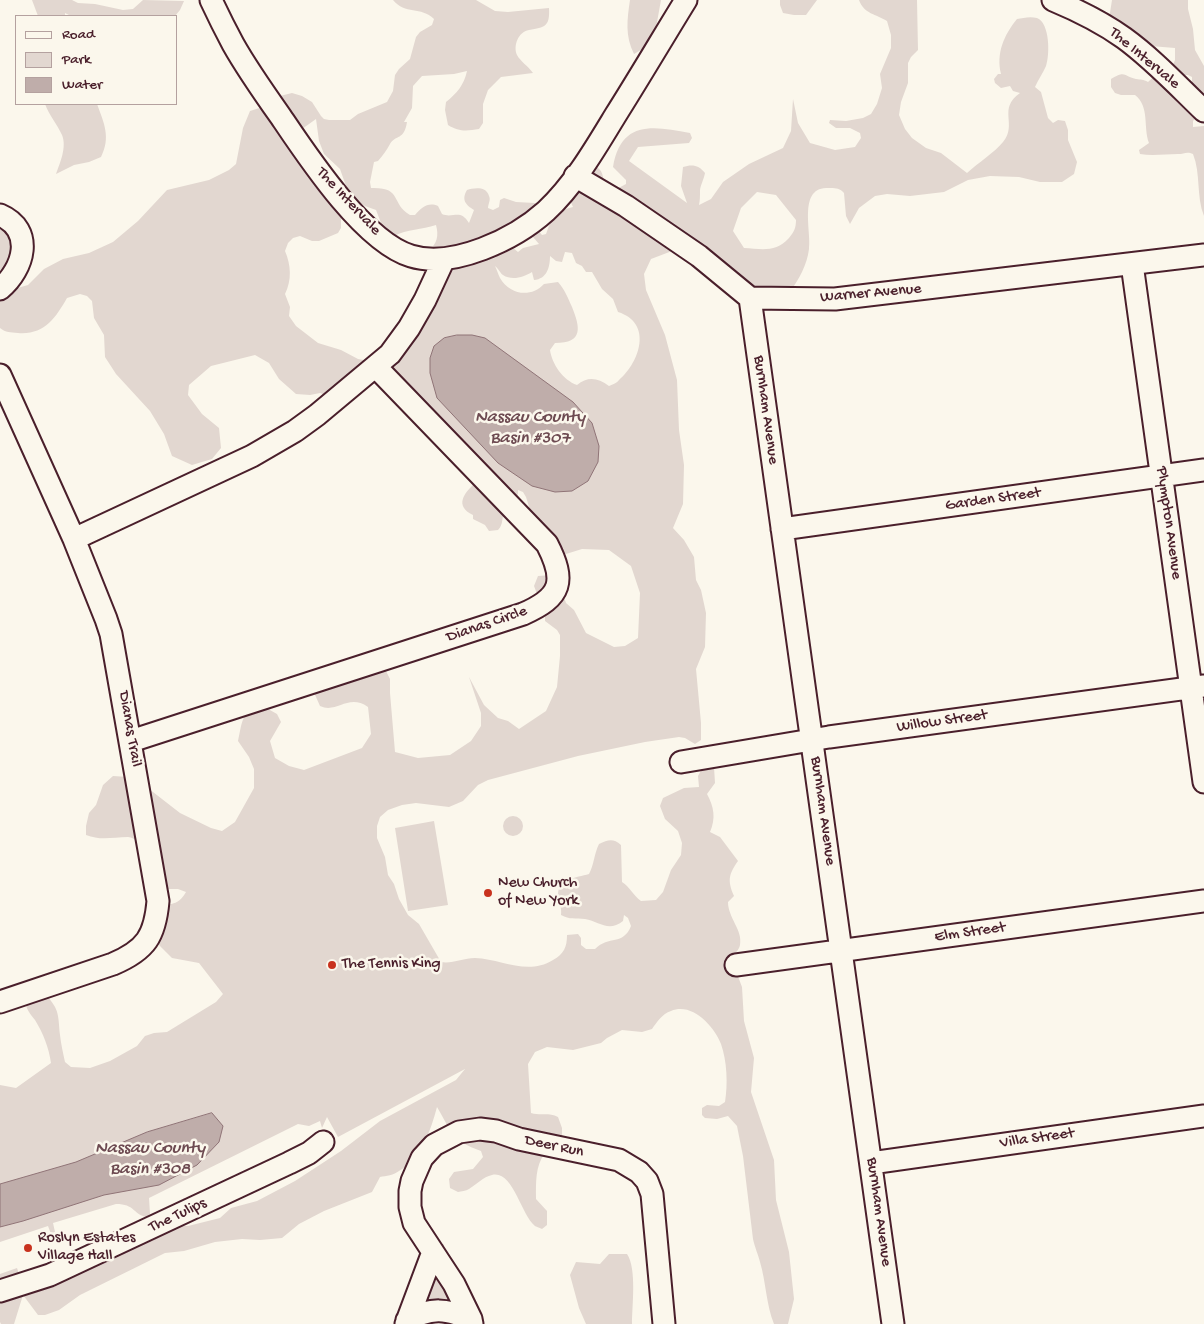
<!DOCTYPE html>
<style>
body{margin:0}
#map{position:relative;width:1204px;height:1324px;overflow:hidden;background:#fbf7ec;font-family:"Gochi Hand",sans-serif}
canvas{display:block}
.legend{position:absolute;left:15px;top:15px;width:162px;height:90px;box-sizing:border-box;background:#fbf7ec;border:1px solid #b4a19f;margin:0;padding:6px 9px;list-style:none;font-size:15px;color:#4a1f2b}
.legend li{display:flex;align-items:center;gap:10px;height:25px}
.legend b{width:25px;border:1px solid #b4a19f}
</style>
<div id="map">
<canvas width="1204" height="1324"></canvas>
<ul class="legend">
<li><b style="height:6px;background:#fbf7ec"></b>Road</li>
<li><b style="height:14px;background:#e2d7d0"></b>Park</li>
<li><b style="height:14px;background:#bfadaa"></b>Water</li>
</ul>
</div>
<script>
const ctx = document.querySelector('canvas').getContext('2d');
ctx.lineJoin = 'round';
function paint(path, color) {
  ctx.fillStyle = color;
  ctx.fill(path, 'evenodd');
}
function trace(path, color, width, dash) {
  ctx.strokeStyle = color;
  ctx.lineWidth = width;
  ctx.lineCap = dash ? 'butt' : 'round';
  ctx.setLineDash(dash || []);
  ctx.stroke(path);
}
function write(font, color, halo, rows, align = 'center') {
  ctx.font = font + ' "Gochi Hand",sans-serif';
  ctx.lineWidth = 5;
  ctx.setLineDash([]);
  ctx.textBaseline = 'middle';
  ctx.strokeStyle = halo;
  ctx.fillStyle = color;
  for (const [text, x, y, turn = 0] of rows) {
    ctx.save();
    ctx.translate(x, y);
    ctx.rotate((+turn || 0) * Math.PI / 180);
    ctx.textAlign = isNaN(turn) ? turn : align;
    if (halo) ctx.strokeText(text, 0, 0);
    ctx.fillText(text, 0, 0);
    ctx.restore();
  }
}
paint(new Path2D(`
 M32,0H72L78,3L95,4L123,10L133,9L143,0L184,1L180,10L175,16H71L65,13V16H38Z
 M393,0H476L495,11L508,12L549,8C550,27 545,27 529,30C518,32 513,46 517,55C520,61 528,66 533,73L501,77L488,90L483,104V123L479,129C467,131 459,132 448,125L445,110L446,102C457,93 464,85 467,71L454,74L422,76L413,86L412,108L404,122H407C404,141 396,134 390,144C387,150 383,155 378,161L374,162L370,182L371,188C403,187 390,203 410,215H415C422,207 428,202 438,206L442,214C453,219 460,208 469,223L474,210C466,205 461,200 467,190C474,188 486,186 489,196C491,200 488,204 488,208L493,210L499,207L500,200L504,198L516,202L535,203L538,208L534,225L542,235L546,234C554,214 551,213 573,207L567,194L591,164C601,168 603,172 604,184L613,191L626,184V180L613,167C621,120 653,126 690,133L692,138L689,143L638,147L629,161L687,203L681,186L683,167C692,164 699,165 705,173C704,179 700,186 700,191C700,196 700,200 699,205L711,199L723,182L749,164L783,148L791,131L793,99L798,123L810,143L835,150L855,147L861,138L860,133L850,128H836L829,123L830,120L846,121L863,118L871,114L877,104L882,88L880,74L891,48V35L887,21C876,14 864,14 859,0H917L918,50L911,57L908,63V83L901,102L899,115L905,129L912,138L926,148L941,153L967,173C978,163 995,152 1003,142C1018,124 997,109 1020,93L1013,91L1010,86L1001,88L995,83L994,79L998,74H1001C996,53 1004,35 1017,19C1023,18 1030,16 1037,18C1050,23 1050,55 1046,66C1043,73 1038,80 1035,87L1041,92L1048,118L1053,123L1058,120L1065,121L1068,130V140L1077,162L1074,174L1062,182H1040L1019,177L990,176L968,180L944,192L910,196L887,194L875,196L859,208L850,224L846,216L844,193C839,187 833,188 826,188C798,189 812,233 809,249C807,265 799,279 790,292H759L680,243L672,251L651,259L644,274L646,290L665,335L677,380L679,430L684,465L683,504L673,528L684,540L694,557L696,580L701,590L706,613L705,647L696,669L701,723V740L695,744L685,738L679,737L645,742L578,756L488,780L478,785L463,801L449,807L416,803L402,805L388,810L380,817L377,826V838L385,857L388,875L394,884L399,899L408,915L419,924L441,962C452,964 463,958 475,958C502,959 527,976 553,960C564,954 567,947 567,935L578,934L581,938V945L586,949H595C609,935 623,946 631,926L628,918L624,915L623,921C608,933 599,921 585,919C575,918 570,920 561,915C562,908 559,902 558,895C558,878 576,878 589,874C594,865 594,854 599,844C608,840 613,838 621,845L622,882C630,887 633,895 641,901L656,900L663,892L671,870L681,855L682,843L678,831L665,819L660,806L663,798L684,788L699,787L698,776L703,767H714L715,783L707,794C714,807 716,818 710,832L720,837L738,861C729,874 727,880 734,896L728,902C728,918 743,930 740,945C739,951 734,953 731,958L742,987L744,1021L754,1058L751,1092L774,1160L776,1200L789,1252L794,1299L788,1324H774C766,1304 766,1282 760,1262C758,1254 755,1248 753,1239L743,1156L737,1126L728,1116L717,1119L705,1118L702,1115V1108L707,1105L719,1106L725,1102C728,1084 727,1061 721,1044C714,1026 692,1002 671,1011C662,1014 657,1022 652,1029L642,1032L622,1030L607,1038L601,1043L573,1050L547,1047L535,1052L528,1064L531,1113C541,1116 549,1112 558,1117L562,1128V1135C557,1141 550,1146 545,1153C535,1166 536,1183 536,1199L547,1211V1225L542,1229C542,1229 535,1226 535,1226C521,1215 513,1170 492,1175C483,1177 477,1184 469,1189C466,1191 461,1191 458,1192L450,1188L449,1179L454,1172L473,1169L483,1157L481,1151C452,1141 451,1131 437,1107C431,1130 421,1158 399,1171C394,1175 386,1176 380,1177L372,1192L324,1211L299,1224L282,1238L260,1240L242,1239L215,1242L184,1251L165,1253L80,1295L59,1310L45,1315H38L23,1295L14,1324H1L0,1322V1296C28,1293 36,1295 59,1277L176,1226H188L220,1218L231,1208L257,1201L295,1181L341,1151L380,1121L456,1080L465,1069L338,1137L327,1117L322,1128L320,1121L309,1126L298,1124L149,1198L150,1214L146,1217C133,1214 135,1204 116,1204L53,1223L55,1232L51,1234L48,1226L0,1242V1085L16,1088L51,1063C49,1048 43,1033 35,1020C30,1014 27,1010 25,1002L46,995C60,1010 58,1016 60,1035C61,1044 63,1053 65,1062L71,1067L90,1068L110,1061L137,1046L145,1036L154,1033L167,1032L216,1002L223,994L199,963L172,958L160,946L149,930L145,914L152,906C168,903 177,908 186,892L178,889H165C158,877 143,837 128,837C113,837 101,841 86,835V826L89,813L96,805L103,785L113,776L128,777L153,792L180,813L211,828L222,831L235,822L254,788V769L249,757L238,741C242,724 241,710 261,705L277,714L281,722L270,741L275,758L289,766L304,770L362,748L371,734L368,707C348,693 337,714 320,706L312,688L384,667L390,679V693L395,752L418,758L450,755L471,741L481,726V713L469,677L484,705L498,718L508,721L519,729L546,711L557,687L560,656V635L557,630L545,621V615L534,586L538,576L553,575L561,588L566,603L574,610L586,633L614,647L625,646L638,638L640,593L631,566L609,550L582,549L566,554L544,548L537,520L530,510L526,497L523,492L518,490C519,500 510,503 505,511C501,517 504,524 498,530L489,531L485,525L473,519V515C454,506 464,493 475,483L378,378L329,396L320,393L310,395L296,394L279,379L269,363L255,355L211,366L189,385L188,395L202,414L219,428L221,448L212,459L192,465L172,456L164,434L150,411L116,374L105,357L104,335L94,318L92,301L87,296L80,294L67,298C55,319 44,335 18,333C10,332 6,333 0,328V302L2,298L14,289L28,285L44,269L63,259L89,253L113,242L138,221L167,190L209,180L229,170L236,164L243,128L250,111L272,104L280,96L292,93L302,96L312,102L321,116L324,119L329,120H350L358,114L387,102L393,91L395,75L399,69L410,59L416,37L420,32L432,25L434,19C421,6 405,15 393,0ZM316,119L319,141L324,154L340,169L346,186L353,198L365,206L376,210L383,228L394,236C407,229 422,230 436,225C439,236 437,243 429,251L432,277L380,363L358,359L341,350L318,343L296,326L289,316L290,307L285,294C292,280 291,265 285,251L288,243L293,238L300,236L312,241H319L338,233L341,228V209L302,129ZM757,192L776,195L796,220C796,228 794,232 789,238C776,253 761,249 744,248L733,231L741,208ZM533,231V237L539,244L523,248L518,252L512,247H507L495,258L490,259L489,257ZM565,252L572,253L576,263L582,266L586,272H592L602,289L613,299L618,312C653,323 640,362 619,380C617,383 613,384 609,386C598,378 588,376 577,385C563,380 552,364 550,350L555,343C584,343 580,327 572,307C568,298 565,290 558,282L544,284C531,298 510,295 500,278C498,274 497,270 495,266C499,269 500,273 503,275C512,281 524,277 532,272L534,280C547,279 550,267 550,256L556,261L562,262Z
 M630,0H661L654,39L646,47L634,54C625,36 627,20 630,0Z
 M780,0H817L806,15H794L783,13L780,5Z
 M1112,0H1188V9L1193,29L1195,50L1204,66V106L1192,83V77L1188,75H1184L1182,97L1199,114L1193,121V127L1204,126V216C1196,196 1201,174 1193,154C1187,151 1184,154 1178,154C1166,154 1152,156 1140,154L1139,150L1149,143C1143,127 1150,107 1135,95H1121L1115,93L1111,87V79C1126,70 1123,76 1136,79C1141,80 1143,79 1148,82L1164,67L1173,65L1175,60V48L1138,45L1109,19Z
 M45,104H97C104,123 111,137 101,157L89,162L74,165L56,174C60,163 67,147 62,135C57,124 49,115 45,104Z
 M0,215L20,234L0,289Z
 M503 826a10 10 0 1 1 20 0a10 10 0 1 1-20 0Z
 M434,821L448,905L408,911L395,828Z
 M433,1252L471,1319L423,1312Z
 M609,1254H627C637,1269 632,1306 632,1324H586L579,1308L570,1275L576,1262L600,1264Z
 M17,1268L19,1274L0,1279V1274Z`), '#e2d7d0');
const water = new Path2D(`
 M457,335H472L485,338L573,402L592,423L599,446L598,462L588,481L572,491L555,492L532,486L498,463L437,398L430,373V358L434,346L444,338Z
 M212,1113L223,1126L219,1142L197,1165L159,1185L104,1195L23,1221L0,1227V1184L76,1162L147,1132Z`);
paint(water, '#bfadaa');
trace(water, '#907477', 1);
const street = new Path2D(`
 M211,0C218,15 225,29 233,44C247,69 264,93 281,117C308,157 364,242 411,256C453,269 515,239 546,211C574,185 595,149 615,116C639,78 662,39 686,0
 M1053,0C1077,10 1103,23 1124,38C1153,59 1178,86 1204,111
 M575,176L626,206L699,256L750,298L835,299L1204,255
 M0,215C35,230 24,269 0,289
 M1132,264L1204,782
 M750,298L893,1324
 M0,375L74,539L106,619L111,634L158,901C155,936 146,950 113,964L0,1002
 M782,529L1204,470
 M74,539L252,456L295,431L317,415L390,354L409,328L425,300L444,259
 M131,741L523,614C562,597 566,581 547,544L376,367
 M681,762L829,737L1204,686
 M736,965L1204,901
 M871,1163L1204,1116
 M0,1291L50,1275L289,1163L309,1153L323,1142
 M407,1320C432,1307 446,1309 471,1319
 M406,1324L433,1252
 M472,1324L471,1319L454,1284L414,1223L410,1207V1191L412,1181L422,1158L434,1145L459,1132L480,1129L496,1131L519,1139L619,1160L639,1172L647,1181L652,1194L664,1324`);
trace(street, '#4a1f2b', 25);
trace(street, '#fbf7ec', 21);
for (const [x, y, r, color] of [
 [488,893,5,"#c8321e"],
 [332,965,5,"#c8321e"],
 [28,1248,5,"#c8321e"]
]) {
  const dot = new Path2D();
  dot.arc(x, y, r, 0, 2 * Math.PI);
  ctx.fillStyle = color;
  ctx.fill(dot);
  trace(dot, '#fbf7ec', 2);
}
write('16px', '#4a1f2b', '#fbf7ec', [
 ["The Intervale",1144,59,40],
 ["The Intervale",348,202,47],
 ["Warner Avenue",871,294,-5],
 ["Burnham Avenue",765,410,82],
 ["Garden Street",993,500,-8],
 ["Plympton Avenue",1168,523,82],
 ["Dianas Circle",487,625,-19],
 ["Willow Street",942,722,-8],
 ["Dianas Trail",129,729,80],
 ["Burnham Avenue",822,811,82],
 ["Elm Street",970,933,-8],
 ["Villa Street",1037,1139,-8],
 ["Deer Run",554,1147,12],
 ["Burnham Avenue",878,1212,82],
 ["The Tulips",178,1216,-25]
]);
write('16px', '#4a1f2b', '#fbf7ec', [
 ["New Church",498,884],
 ["of New York",498,902],
 ["The Tennis King",342,965],
 ["Roslyn Estates",38,1239],
 ["Village Hall",38,1257]
], 'left');
write('italic 18px', '#6d4a51', '#fbf7ec', [
 ["Nassau County",530,418],
 ["Basin #307",530,439],
 ["Nassau County",150,1149],
 ["Basin #308",150,1170]
]);
</script>
